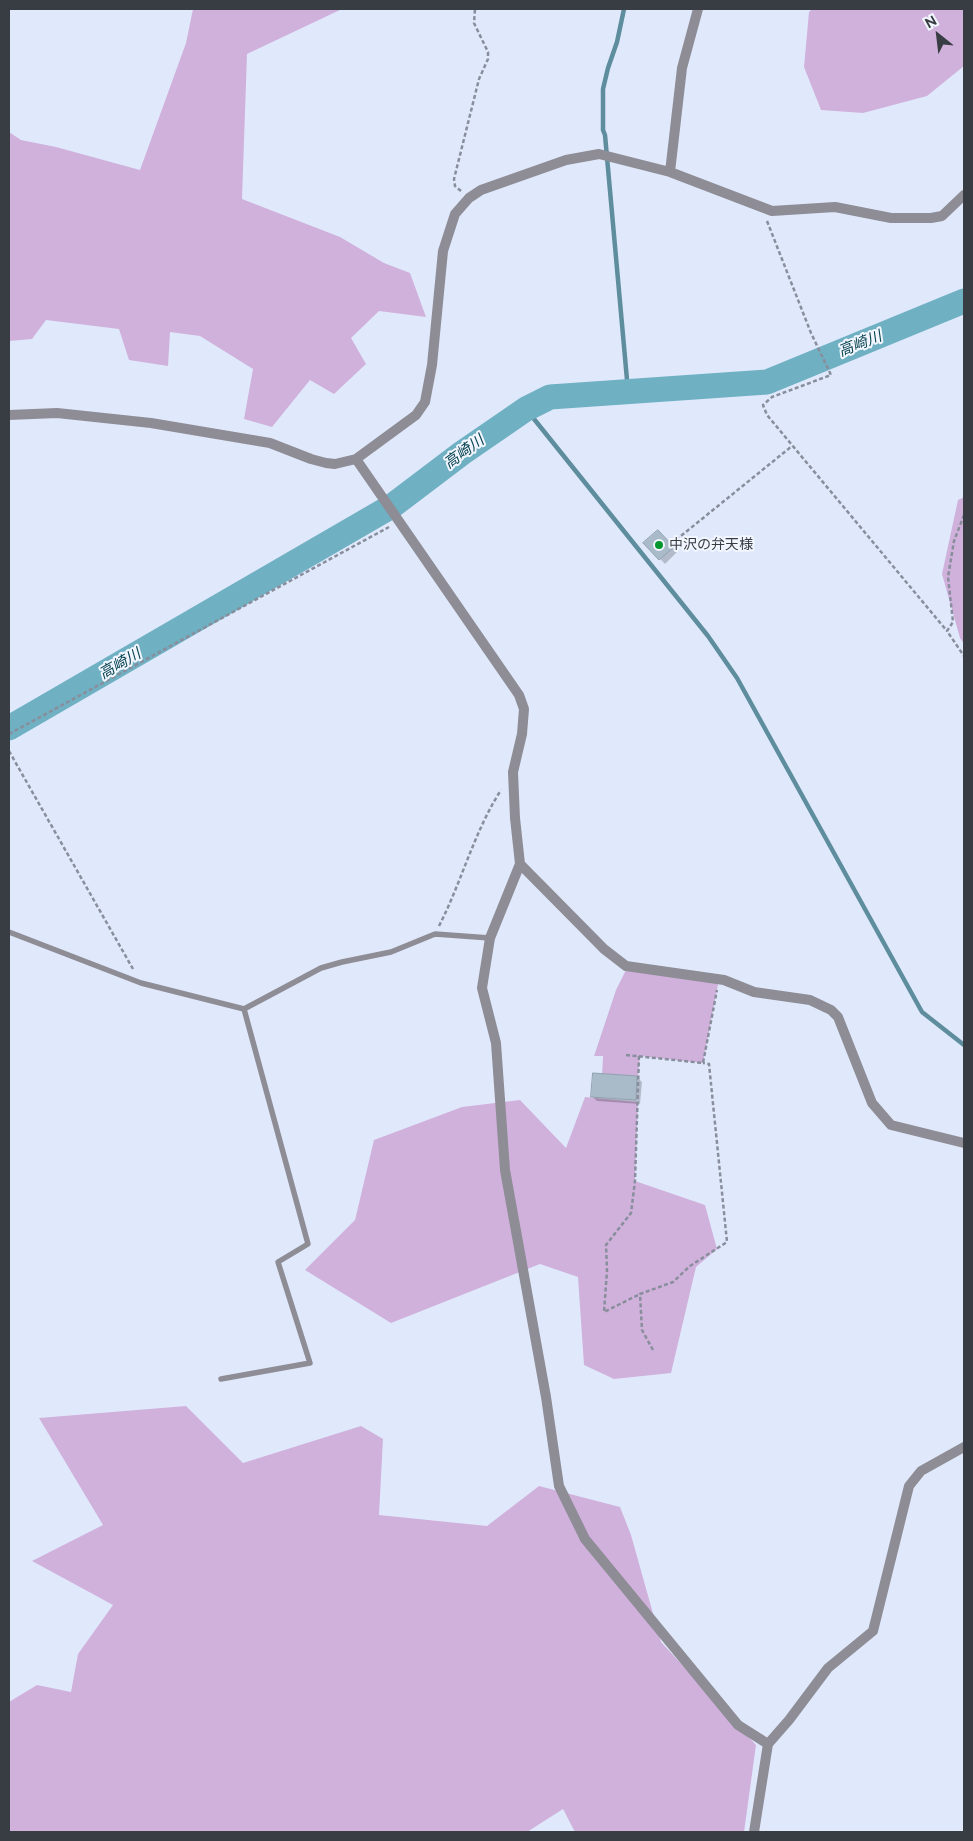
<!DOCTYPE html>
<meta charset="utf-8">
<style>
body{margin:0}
#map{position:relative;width:973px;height:1841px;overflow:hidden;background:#e0e9fc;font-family:Raleway,sans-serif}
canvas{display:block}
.frame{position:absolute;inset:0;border:10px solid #383c43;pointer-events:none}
.north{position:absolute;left:913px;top:10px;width:50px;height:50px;-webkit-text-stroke:4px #f2f6fe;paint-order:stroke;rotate:331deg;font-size:14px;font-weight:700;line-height:20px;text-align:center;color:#383c43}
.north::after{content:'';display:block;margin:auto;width:18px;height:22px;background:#383c43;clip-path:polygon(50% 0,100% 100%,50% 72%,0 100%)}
</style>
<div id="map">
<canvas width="973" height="1841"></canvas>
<div class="frame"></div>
<div class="north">N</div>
</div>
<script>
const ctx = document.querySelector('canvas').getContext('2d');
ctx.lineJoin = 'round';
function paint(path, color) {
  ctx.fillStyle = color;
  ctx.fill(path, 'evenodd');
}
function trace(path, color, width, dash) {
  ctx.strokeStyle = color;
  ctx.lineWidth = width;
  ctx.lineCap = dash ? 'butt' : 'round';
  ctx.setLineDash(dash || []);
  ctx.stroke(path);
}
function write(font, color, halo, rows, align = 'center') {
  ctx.font = font + ' Raleway,"Noto Sans JP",sans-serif';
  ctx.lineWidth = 4;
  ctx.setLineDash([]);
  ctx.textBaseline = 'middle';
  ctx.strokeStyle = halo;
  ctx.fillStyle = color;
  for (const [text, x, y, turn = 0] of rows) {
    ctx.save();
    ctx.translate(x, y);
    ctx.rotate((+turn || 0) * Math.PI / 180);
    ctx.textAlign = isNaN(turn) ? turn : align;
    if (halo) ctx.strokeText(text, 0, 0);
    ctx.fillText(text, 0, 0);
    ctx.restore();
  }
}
paint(new Path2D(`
 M193,9H342L247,54L242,199L340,237L384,263L410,273L426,317L379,311L351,338L366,364L334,394L310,380L272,427L244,419L253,369L200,336L170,332L168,366L129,360L119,329L46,320L32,339L9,341V132L21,140L56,147L140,170L186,43Z
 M812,9H964V66L927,96L863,113L821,110L804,67L809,12Z
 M964,497V644L960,638L942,574L958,500Z
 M627,968L719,979L703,1063L640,1056L638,1076H602L603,1056H594L616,990Z
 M585,1097L638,1102L635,1181L705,1205L717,1249L696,1267L671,1373L614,1379L584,1365L578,1277L540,1264L391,1323L305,1270L355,1220L374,1140L462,1107L520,1100L566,1148Z
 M186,1406L243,1463L361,1426L383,1439L379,1515L487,1526L539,1486L620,1507L631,1535L661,1642L756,1745L744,1832H575L563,1809L527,1832H9V1702L37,1685L71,1692L78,1654L113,1605L32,1561L103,1525L39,1418Z`), '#d0b1dc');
paint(new Path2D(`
 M658,532L677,552L665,564L645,543Z
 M637,1077L642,1082L640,1104L597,1101L592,1096Z`), '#0003');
trace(new Path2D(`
 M624,9L617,42L608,68L603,89V130L605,135L628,391
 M526,409L708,636L737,678L922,1012L964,1045`), '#5e8d9d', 4.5);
trace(new Path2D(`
 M9,728L392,506L462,453L526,409L550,397L767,382L964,301`), '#6fb0c3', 25);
const building = new Path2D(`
 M658,530L674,547L659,560L643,543Z
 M593,1073L637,1076L636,1100L591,1097Z`);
paint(building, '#a9bbc9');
trace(building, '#91a1af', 1);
trace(new Path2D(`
 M461,191L455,186L454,179L479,79L488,59V52L474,23L475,9
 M767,221L811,333L831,375L772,397L763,405L767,415L947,631
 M964,515L954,541L948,577L953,622L947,631L964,656
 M671,544L792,446
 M9,734L389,527
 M9,751L133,969
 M439,926C462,881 474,832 501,790
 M626,1055L703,1063L717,990
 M639,1056L635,1181L631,1213L606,1245L607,1271L604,1312L640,1294
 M653,1350L642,1330L640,1294L673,1282L690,1266L727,1242L709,1064L703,1063`), '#888e9b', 2.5, [4, 2.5]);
trace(new Path2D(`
 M9,932L141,983L244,1009L321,968L342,962L391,952L435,934L490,938
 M221,1379L310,1363L278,1262L308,1244L244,1009`), '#8e8d96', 5.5);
trace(new Path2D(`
 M670,172L682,68L698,9
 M9,415L57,413L151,423L270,443L311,459L326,463L335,464L356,459L416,415L425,402L432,365L443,251L455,214L469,198L481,190L566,160L599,154L670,172L772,211L835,207L891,218H931L942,216L964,195
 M356,459L519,695L524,709L522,734L513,772L515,818L520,864L490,938L482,988L496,1043L505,1170L546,1397L559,1486L585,1539L738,1725L768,1744
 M520,864L604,949L626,966L724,980L754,992L810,1000L831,1010L838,1017L872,1103L891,1125L964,1143
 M754,1832L768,1744L789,1720L828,1668L873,1631L909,1486L921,1471L964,1447`), '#8e8d96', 10);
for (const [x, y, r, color] of [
 [659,545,5,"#00962e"]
]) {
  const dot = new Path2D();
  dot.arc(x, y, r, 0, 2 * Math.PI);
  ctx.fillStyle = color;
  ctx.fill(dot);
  trace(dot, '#f2f6fe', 2);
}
write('14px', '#383c43', '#f2f6fe', [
 ["中沢の弁天様",669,545]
], 'left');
write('italic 15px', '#064250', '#f2f6fe', [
 ["高崎川",860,344,-22],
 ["高崎川",464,452,-36],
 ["高崎川",120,664,-30]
]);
</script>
